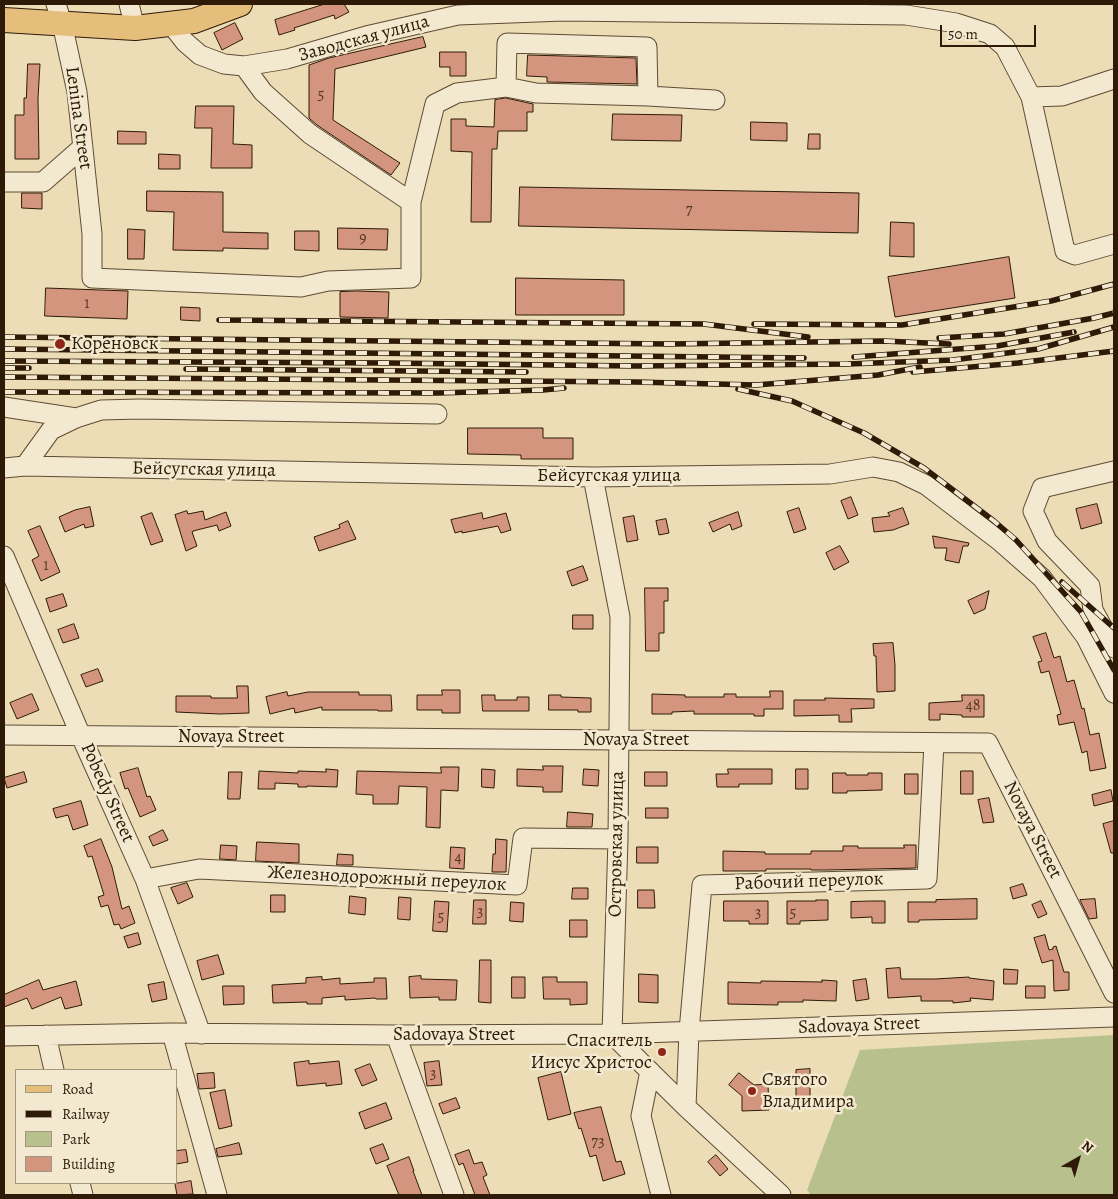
<!DOCTYPE html>
<meta charset="utf-8">
<style>
body{margin:0}
#map{position:relative;width:1118px;height:1199px;overflow:hidden;background:#ecddb7;font-family:Alegreya,serif}
canvas{display:block}
.frame{position:absolute;inset:0;border:5px solid #2e1a07;pointer-events:none}
.legend{position:absolute;left:15px;top:1069px;width:162px;height:115px;box-sizing:border-box;background:#f3e9d0;border:1px solid #a49680;margin:0;padding:6px 9px;list-style:none;font-size:15px;color:#2e1a07}
.legend li{display:flex;align-items:center;gap:10px;height:25px}
.legend b{width:25px;border:1px solid #a49680}
.north{position:absolute;left:1053px;top:1134px;width:50px;height:50px;-webkit-text-stroke:4px #f3e9d0;paint-order:stroke;rotate:38deg;font-size:14px;font-weight:700;line-height:20px;text-align:center;color:#2e1a07}
.north::after{content:'';display:block;margin:auto;width:18px;height:22px;background:#2e1a07;clip-path:polygon(50% 0,100% 100%,50% 72%,0 100%)}
.scale{position:absolute;left:940px;top:25px;width:96px;height:22px;box-sizing:border-box;border:2px solid #2e1a07;border-top:0;padding-left:6px;font-size:15px;line-height:18px;white-space:nowrap;color:#2e1a07;-webkit-text-stroke:4px #f3e9d0;paint-order:stroke}
</style>
<div id="map">
<canvas width="1118" height="1199"></canvas>
<div class="frame"></div>
<ul class="legend">
<li><b style="height:6px;background:#e6be7c"></b>Road</li>
<li><b style="height:6px;background:#2e1a07"></b>Railway</li>
<li><b style="height:14px;background:#b8c18e"></b>Park</li>
<li><b style="height:14px;background:#d4957e"></b>Building</li>
</ul>
<div class="north">N</div>
<div class="scale">50 m</div>
</div>
<script>
const ctx = document.querySelector('canvas').getContext('2d');
ctx.lineJoin = 'round';
function paint(path, color) {
  ctx.fillStyle = color;
  ctx.fill(path, 'evenodd');
}
function trace(path, color, width, dash) {
  ctx.strokeStyle = color;
  ctx.lineWidth = width;
  ctx.lineCap = dash ? 'butt' : 'round';
  ctx.setLineDash(dash || []);
  ctx.stroke(path);
}
function write(font, color, halo, rows, align = 'center') {
  ctx.font = font + ' Alegreya,serif';
  ctx.lineWidth = 5;
  ctx.setLineDash([]);
  ctx.textBaseline = 'middle';
  ctx.strokeStyle = halo;
  ctx.fillStyle = color;
  for (const [text, x, y, turn = 0] of rows) {
    ctx.save();
    ctx.translate(x, y);
    ctx.rotate((+turn || 0) * Math.PI / 180);
    ctx.textAlign = isNaN(turn) ? turn : align;
    if (halo) ctx.strokeText(text, 0, 0);
    ctx.fillText(text, 0, 0);
    ctx.restore();
  }
}
paint(new Path2D(`
 M1114,1035V1195H811L807,1190L860,1050Z`), '#b8c18e');
const building = new Path2D(`
 M325,4H344L349,12L335,19L334,15L294,28L295,30L279,35L275,20Z
 M235,23L243,39L222,50L214,33Z
 M423,37L426,47L335,69L333,120L400,163L391,175L317,125L309,118V65L329,58Z
 M440,52H466V76H450V67H440Z
 M528,55L636,58L637,84L547,82V77L527,76Z
 M28,64H40L38,98L39,159H15V115H24V98H26Z
 M506,98L533,104V112H527V131H498L497,149H492L491,222H471L472,152L451,151V119H466V126L494,127L495,100Z
 M196,106H234L233,144L252,145V168H211L212,128H195Z
 M613,114L682,115L681,141L612,140Z
 M751,122L787,123V141L751,140Z
 M118,131L146,132V144H118Z
 M809,134H820V149H808Z
 M159,154L180,155V169H159Z
 M520,187L859,193L858,233L519,226Z
 M147,191L223,192V232L268,233V249L223,248V251L173,250L174,212L147,211Z
 M22,193H42V209L22,208Z
 M891,222L914,223V257L890,256Z
 M338,228L388,229L387,250L338,249Z
 M128,229L145,230L144,259H128Z
 M295,231H319V251L295,250Z
 M1009,257L1015,298L895,317L888,277Z
 M516,278L624,280V315H516Z
 M46,288L128,291L127,319L45,316Z
 M357,291L389,292L388,318L340,317V292Z
 M181,307L200,308V321L181,320Z
 M468,428H543V438H573V459H521V455L468,454Z
 M851,497L858,515L848,519L841,501Z
 M1097,504L1102,523L1081,529L1076,509Z
 M90,507L94,526L85,528L84,524L65,532L59,517L75,510Z
 M799,508L806,529L794,533L787,512Z
 M903,508L909,524L893,530L874,532L872,518L890,516L888,513Z
 M187,511L188,514L203,511L205,520L226,512L231,526L219,531L217,525L193,531V532H192L197,546L186,551L175,515Z
 M738,512L742,526L732,530L730,524L713,532L709,523Z
 M152,513L163,541L151,545L141,517Z
 M482,513L483,519L506,513L511,530L501,533L498,526L462,533V531L455,533L451,520Z
 M634,516L638,540L627,542L623,518Z
 M666,519L669,533L659,535L656,521Z
 M348,521L356,539L319,551L314,537L340,528L339,525Z
 M40,526L60,572L41,581L32,560L39,556L28,531Z
 M933,536L969,543L968,546H963L959,563L945,560L947,548H935Z
 M840,546L849,562L834,570L826,553Z
 M583,566L588,580L572,586L567,572Z
 M645,588H668V601H664V633H659V651H646Z
 M989,591L985,609L974,614L968,601Z
 M63,594L67,606L50,612L46,599Z
 M573,615H593V629H573Z
 M74,624L79,638L63,643L58,630Z
 M1046,633L1054,658L1060,656L1067,682L1074,680L1082,709L1084,708L1090,735L1099,733L1106,768L1090,771L1087,751L1082,753L1074,722L1059,725L1057,715L1061,714L1049,671L1041,673L1038,662L1042,661L1033,637Z
 M893,643L895,665V691L877,692L876,656H874L873,644Z
 M98,669L103,681L86,687L81,675Z
 M237,686H248L249,713L220,714L176,712V696H211V698H237Z
 M442,690H460V713H442V710H417V695H442Z
 M770,691H783V709H764V716H754V714H694V711L672,712V714H652V694L685,695V697H724V694H736V697H770Z
 M287,692L288,696L308,692H359V695H391L392,711H378V710H322V707L295,713L294,708L270,714L266,697Z
 M32,694L39,710L17,719L10,703Z
 M482,695H495V700H517V697H529V711H483Z
 M549,695H561V697L591,698V712H578V710H549Z
 M962,695H984V717H962V715L940,714V720H929V703L962,701Z
 M825,698L874,699V708L851,709L852,722H839V715L794,716V700H825Z
 M543,766H563L562,792H543V787L517,786V769L543,770Z
 M441,767H459L458,791L441,790L440,828L426,827L427,787L399,786L398,804H373V795L356,794L357,771L441,773Z
 M138,768L147,797L150,796L156,810L140,817L128,788L125,789L120,773Z
 M326,769L338,770L337,787L307,786V787H298V784L275,783V789H258L259,771L298,773V771L326,772Z
 M482,769L495,770L494,788L482,787Z
 M584,769L599,770L598,786L583,785Z
 M728,769H772V784H739V787H717L716,774H728Z
 M796,769H808V789H796Z
 M961,771H973V794H961Z
 M24,772L27,782L7,788L4,778Z
 M229,772H242L240,799H228Z
 M645,772H667V786H645Z
 M833,773H846V775H868V773H882V790L847,791V793H833Z
 M905,774H918V794H905Z
 M1111,790L1113,801L1094,806L1092,795Z
 M989,798L994,822L983,823L978,800Z
 M81,801L88,825L73,830L68,815L56,818L53,809Z
 M646,808H668V818H646Z
 M568,812L593,814L592,827H567Z
 M1114,821V853H1111L1103,824Z
 M163,830L168,840L153,846L149,837Z
 M101,839L112,867L122,909L129,906L135,923L121,929L119,924L114,925L108,905L101,907L98,897L104,895L92,856L88,857L84,846Z
 M496,839L507,840L506,872H492L493,854H495Z
 M257,842L299,844V863L256,861Z
 M221,845L237,846L236,860L220,859Z
 M904,845H916V868L826,870H811V869H766V871H723V851L765,852V854H811V851H843V846H858V848H904Z
 M451,847L465,848L464,869L450,868Z
 M637,847H658V863H637Z
 M338,854L353,855V865H337Z
 M187,883L193,897L178,904L171,888Z
 M1023,884L1027,895L1013,899L1010,888Z
 M573,888H588V899H572Z
 M638,890H654L655,908H638Z
 M271,895H285V912H271Z
 M350,896L366,898L365,915L349,913Z
 M399,897L411,898L410,920L398,919Z
 M977,899V919L919,920V922H908V902H936V900Z
 M1095,899L1097,918L1089,919L1080,900Z
 M474,900H486V924H473Z
 M816,900H828V920L800,921V924H787V901H816Z
 M435,901L449,902L447,932L433,931Z
 M724,901H768V924H749V921H724Z
 M872,901H885V923H872V917L851,918V902Z
 M1041,901L1047,914L1038,918L1032,905Z
 M511,902L524,903L523,922L510,921Z
 M570,920H587V937H570Z
 M138,933L141,944L128,948L124,937Z
 M1045,935L1049,950L1053,949V947L1056,946L1064,972H1069V990L1054,991L1053,960L1042,963L1034,938Z
 M218,955L224,974L202,980L197,961Z
 M480,960H491V1003L479,1002Z
 M900,968L901,979H935L969,977V978L994,981L993,1000L970,998L971,1001L953,1003V1001H921V996L888,998L886,969Z
 M1004,969L1018,970L1017,984H1004Z
 M639,974L658,975V1003L639,1002Z
 M421,976V979L457,980L456,1000H439V997L410,998L409,977Z
 M322,977V980L340,978V984L374,982V978H386L387,999H376L375,998L345,1000V996L322,998V1004H307V1002L273,1003L272,985L306,983V978Z
 M512,977H525V998H512Z
 M543,977H557V982H587V1004L570,1005V999H544Z
 M866,979L869,999L856,1001L853,981Z
 M39,980L43,990L76,981L82,1005L65,1009L61,997L32,1009L27,998L4,1007V995Z
 M822,980L837,981L836,1001L803,1000V1002H778V1005L728,1004V982L761,983V981L822,982Z
 M164,982L167,999L152,1002L148,985Z
 M223,986H244V1004L224,1005Z
 M1026,986H1045V998H1026Z
 M309,1061V1064L339,1061L342,1084L326,1086V1083L297,1086L294,1063Z
 M439,1061L442,1085L427,1086L424,1063Z
 M370,1064L377,1080L362,1086L355,1070Z
 M810,1069V1101H796V1070Z
 M561,1072L571,1114L548,1120L538,1078Z
 M214,1073L215,1088L199,1089L197,1074Z
 M739,1073L754,1085L768,1084L769,1110L742,1111V1096L729,1085Z
 M225,1090L232,1126L219,1129L210,1093Z
 M456,1098L460,1108L443,1114L439,1104Z
 M386,1103L392,1119L365,1129L359,1113Z
 M601,1107L616,1162L621,1161L625,1174L603,1181L596,1155L590,1157L581,1128L579,1129L574,1113Z
 M239,1143L242,1154L218,1157L216,1149Z
 M383,1144L389,1159L376,1164L370,1149Z
 M186,1150L188,1162L176,1164V1151Z
 M469,1150L474,1164L482,1162L487,1175L483,1177L490,1195H475L463,1163L459,1165L455,1155Z
 M716,1155L728,1169L720,1176L708,1162Z
 M409,1157L414,1171H413L422,1195H399L387,1166Z
 M191,1181L193,1194L177,1195L175,1184Z`);
paint(building, '#d4957e');
trace(building, '#2e1a07', 1);
const minor = new Path2D(`
 M56,4L62,23L77,92L92,234V278L301,287L328,281L411,278V202L310,134L263,92L244,66
 M129,4L135,28
 M171,24L185,42L200,55L224,64L244,66L287,59L366,36L458,15L564,11L906,15L956,23L990,34L1005,47L1031,97L1062,96L1114,79
 M506,87L536,93L648,96L715,100
 M1031,97L1065,251L1075,255L1114,244
 M4,182H43L83,147
 M411,202L435,104L457,93L506,87L507,43L647,47L648,96
 M4,407L76,418
 M25,466L51,430L76,418L101,410L140,409L437,414
 M4,468L25,466L593,477L830,474L873,467L899,472L926,485L1001,542L1042,578L1086,637L1114,693
 M1114,471L1042,488L1033,511L1047,541L1090,586L1093,610L1114,648
 M593,477L620,617L618,839L612,1034
 M4,556L81,736L145,879L201,1034
 M4,735L988,743L1114,993
 M145,879L199,869L517,885L523,838L618,839
 M172,1033L217,1195
 M612,1034L686,1107L781,1195
 M46,1035L54,1070
 M396,1035L454,1195
 M4,1036L172,1033L396,1035L612,1034L1114,1017
 M650,1071L641,1116L661,1195
 M686,1107L689,1031L702,885L927,879L934,743
 M80,1183L83,1195`);
const major = new Path2D(`
 M4,20L135,28L194,21L240,4`);
trace(minor, '#5e4b33', 21);
trace(major, '#2e1a07', 26);
trace(minor, '#f3e9d0', 19);
trace(major, '#e6be7c', 24);
const rail = new Path2D(`
 M219,320L704,324L808,337
 M754,324L902,325L1051,301L1114,284
 M4,337L670,344L884,341L949,344
 M939,338L1004,334L1094,318L1114,313
 M4,349L804,358
 M854,357L997,346L1074,332
 M4,361L388,363L635,366L848,364L953,360L1038,349L1114,327
 M4,368H29
 M186,369L526,372
 M913,372L1018,363L1114,351
 M4,377L636,382L756,385L878,375L920,367
 M738,389L792,401L864,433L924,468L994,521L1016,540L1081,612L1114,670
 M4,392L438,393L543,390L564,388
 M1062,582L1114,628`);
trace(rail, '#2e1a07', 5.5);
trace(rail, '#f3e9d0', 4, [11]);
for (const [x, y, r, color] of [
 [60,344,6,"#8f2418"],
 [662,1052,5,"#8f2418"],
 [752,1091,5,"#8f2418"]
]) {
  const dot = new Path2D();
  dot.arc(x, y, r, 0, 2 * Math.PI);
  ctx.fillStyle = color;
  ctx.fill(dot);
  trace(dot, '#f3e9d0', 2);
}
write('16px', '#583925', null, [
 ["5",321,95],
 ["7",689,210],
 ["9",363,239],
 ["1",87,304],
 ["1",46,566],
 ["48",973,706],
 ["4",458,858],
 ["3",480,912],
 ["3",758,913],
 ["5",793,913],
 ["5",441,917],
 ["3",433,1074],
 ["73",598,1142]
]);
write('19px', '#2e1a07', '#f3e9d0', [
 ["Заводская улица",364,39,-15],
 ["Lenina Street",78,118,82],
 ["Бейсугская улица",204,470,1],
 ["Бейсугская улица",609,476],
 ["Novaya Street",231,737],
 ["Novaya Street",636,740],
 ["Pobedy Street",107,793,66],
 ["Novaya Street",1032,830,63],
 ["Островская улица",617,844,-89],
 ["Железнодорожный переулок",387,879,3],
 ["Рабочий переулок",809,882,-2],
 ["Sadovaya Street",859,1026,-2],
 ["Sadovaya Street",454,1035]
]);
write('19px', '#2e1a07', '#f3e9d0', [
 ["Кореновск",71,344],
 ["Спаситель",652,1041,"right"],
 ["Иисус Христос",652,1063,"right"],
 ["Святого",762,1080],
 ["Владимира",762,1102]
], 'left');
</script>
